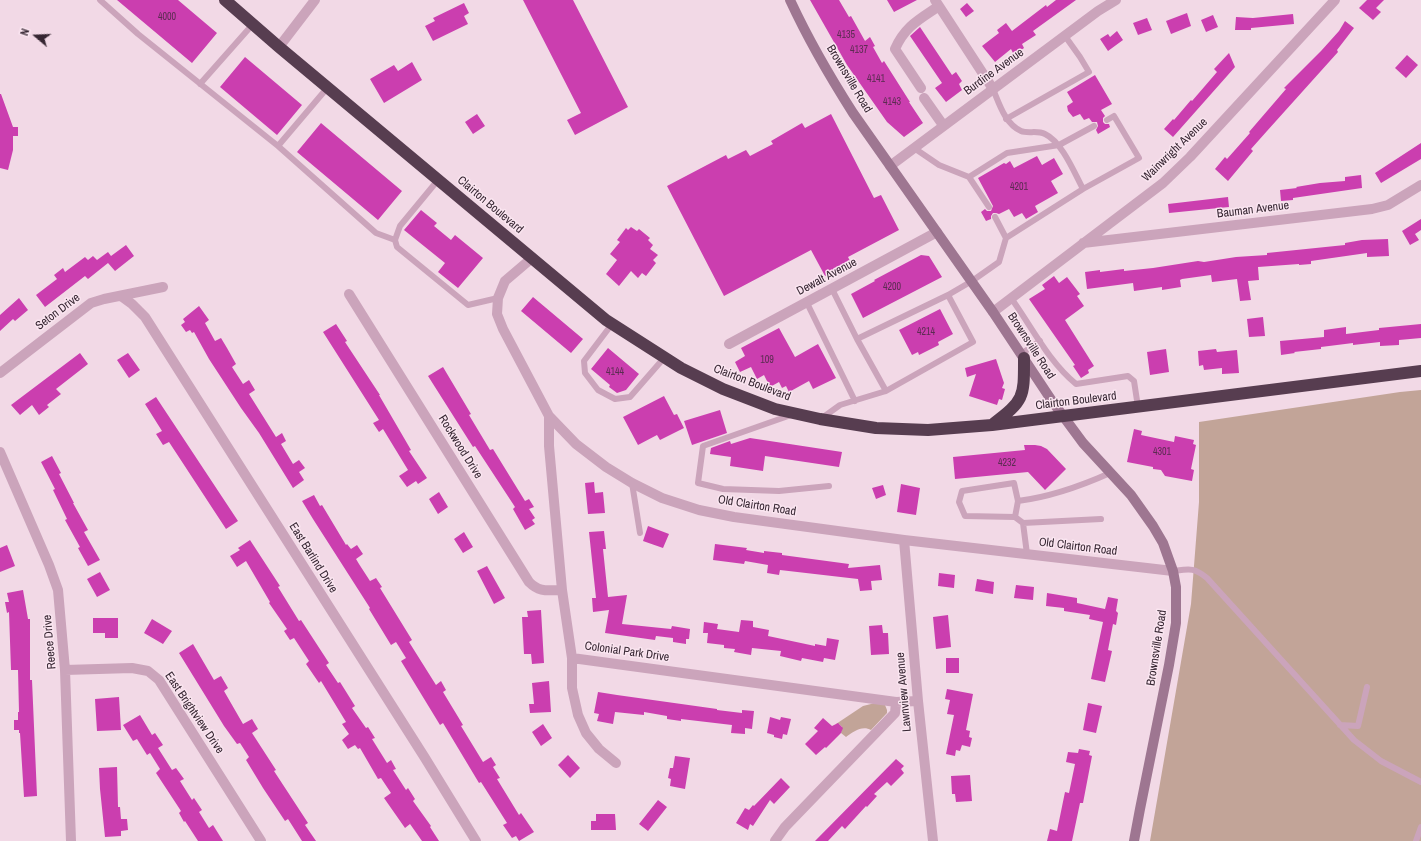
<!DOCTYPE html>
<style>
body{margin:0}
#map{position:relative;width:1421px;height:841px;overflow:hidden;background:#f2d9e6;font-family:"Archivo Narrow",sans-serif}
canvas{display:block}
.north{position:absolute;left:16px;top:16px;width:40px;height:40px;-webkit-text-stroke:3px #fae5f0;paint-order:stroke;rotate:289deg;font-size:11px;font-weight:700;line-height:16px;text-align:center;color:#362632}
.north::after{content:'';display:block;margin:auto;width:14px;height:18px;background:#362632;clip-path:polygon(50% 0,100% 100%,50% 72%,0 100%)}
</style>
<div id="map">
<canvas width="1421" height="841"></canvas>
<div class="north">N</div>
</div>
<script>
const ctx = document.querySelector('canvas').getContext('2d');
ctx.lineJoin = 'round';
function paint(path, color) {
  ctx.fillStyle = color;
  ctx.fill(path, 'evenodd');
}
function trace(path, color, width, dash) {
  ctx.strokeStyle = color;
  ctx.lineWidth = width;
  ctx.lineCap = dash ? 'butt' : 'round';
  ctx.setLineDash(dash || []);
  ctx.stroke(path);
}
function write(font, color, halo, rows, align = 'center') {
  ctx.font = font + ' "Archivo Narrow",sans-serif';
  ctx.lineWidth = 3;
  ctx.setLineDash([]);
  ctx.textBaseline = 'middle';
  ctx.strokeStyle = halo;
  ctx.fillStyle = color;
  for (const [text, x, y, turn = 0] of rows) {
    ctx.save();
    ctx.translate(x, y);
    ctx.rotate((+turn || 0) * Math.PI / 180);
    ctx.textAlign = isNaN(turn) ? turn : align;
    if (halo) ctx.strokeText(text, 0, 0);
    ctx.fillText(text, 0, 0);
    ctx.restore();
  }
}
paint(new Path2D(`
 M1421,390V841H1150L1191,604L1199,502V422L1400,392Z
 M875,703L885,705L887,710V713L871,730C862,725 853,732 846,737L841,733L842,727L839,724H836L863,706Z`), '#c2a498');
paint(new Path2D(`
 M117,0H178L217,33L192,63Z
 M523,0H573L628,107L575,135L567,120L581,113Z
 M810,0H839L849,17L851,16L865,41L870,37L875,46L873,47L882,63L884,61L910,102H909L923,123L904,137L887,122L847,65Z
 M887,0H917L894,12Z
 M1056,0H1076L1033,31L1036,35L1022,44L1024,48L1014,55L1011,49L995,62L982,46L999,33L997,30L1006,23L1012,31L1046,5L1047,7Z
 M1367,0H1384L1376,8L1381,12L1373,20L1359,8Z
 M464,3L469,13L464,16L468,24L433,41L425,26L435,21L433,18Z
 M967,3L974,11L966,17L960,9Z
 M1187,13L1191,26L1171,34L1166,21Z
 M1293,14L1294,24L1251,28V30H1235L1236,17L1253,18Z
 M1213,15L1218,27L1206,32L1201,20Z
 M1147,18L1152,30L1138,35L1133,23Z
 M1345,21L1354,28L1337,50L1338,52L1267,131L1251,149L1253,151L1228,181L1215,169L1225,157L1227,159L1250,133L1249,132L1286,89L1284,88L1321,51L1339,31Z
 M920,27L952,75L956,72L962,81L959,84L962,90L946,102L935,88L942,83L910,36Z
 M1117,31L1123,40L1108,51L1100,39L1108,34L1110,37Z
 M1229,53L1235,67L1173,137L1164,129L1173,119L1174,120L1191,100L1192,101L1217,72L1214,69Z
 M1407,55L1418,65L1406,78L1395,68Z
 M245,57L302,105L277,135L220,87Z
 M412,62L422,80L384,103L370,79L394,65L398,71Z
 M1095,75L1112,104L1101,110L1105,116L1103,118V122L1105,124H1109L1110,127L1098,134L1096,130L1098,126L1097,122H1092L1089,118L1084,120L1080,114L1073,117L1068,111L1067,106L1073,102L1067,92Z
 M0,94H1L13,127H18V136H13V150L8,170L0,168Z
 M477,114L485,126L473,134L465,122Z
 M831,114L874,198L881,195L899,230L848,257L851,263L825,276L811,250L724,296L667,186L726,155L728,159L746,150L750,156L773,144L771,141L802,123L805,128Z
 M321,123L402,191L378,220L297,152Z
 M1421,143V159L1381,183L1375,173Z
 M1037,156L1042,165L1054,158L1063,174L1051,181L1058,193L1035,206L1038,212L1026,219L1022,213L1014,217L1009,209L999,214L996,213H993L991,216V219L986,221L981,212L985,209L987,211H991L993,206L978,178L1004,163L1006,164L1010,161L1014,168Z
 M1361,175L1362,188L1293,198V200L1281,201L1280,190L1297,188L1296,187L1320,183L1345,181V177Z
 M1228,197L1229,207L1169,213L1168,204Z
 M421,210L437,223L434,226L451,240L455,235L483,258L458,288L438,272L445,263L404,230Z
 M1421,219V230L1415,234L1419,240L1410,245L1402,231Z
 M631,227L637,231L639,229L650,238L648,240L653,245L650,249L658,255L653,260L656,263L646,276L642,273L638,278L631,271L619,286L606,274L617,260L610,254L620,242L617,240L626,228L628,230Z
 M1388,239L1389,256L1367,257V253L1311,261V264L1299,265V264L1258,267L1259,280L1248,281L1251,300L1240,301L1237,279L1212,282L1211,275L1182,279L1180,280L1181,287L1162,290V287L1134,291L1133,283L1087,289L1085,272L1100,270V272L1124,269V271L1153,268L1198,261L1204,262L1236,257L1267,255V253L1345,245V243L1362,240Z
 M126,245L134,256L115,271L108,263L88,279L85,276L45,307L36,295L57,279L54,275L63,268L65,272L85,257L88,260L93,256L97,260L108,252L111,256Z
 M921,255L929,256L942,277L863,318L851,294L875,281L874,280Z
 M1054,276L1059,283L1067,277L1080,294L1077,296L1084,306L1065,320L1094,366L1088,370L1089,373L1081,378L1073,366L1075,365L1029,299L1045,289L1042,285Z
 M533,297L583,339L571,353L521,311Z
 M19,298L28,310L15,321L13,319L0,331V315Z
 M199,306L209,320L205,323L215,341L221,338L227,348L236,364L232,367L243,384L249,380L255,390L249,394L276,437L282,433L286,441L281,444L293,464L299,460L305,468L299,472L304,480L293,488L259,433L241,408L209,359L194,332L192,333L190,330L186,332L181,325L185,322L183,319Z
 M940,309L953,334L938,342L939,345L919,355L918,352L912,355L899,330Z
 M1263,317L1265,336L1249,337L1247,319Z
 M336,324L347,341L345,342L380,395H379L411,450L409,451L427,478L418,484L416,481L407,487L399,476L408,470L383,429L379,432L373,423L379,420L323,332Z
 M1421,324V338L1399,340V345L1380,346V342L1353,345V343L1321,347V349L1294,352L1295,353L1281,355L1280,341L1324,337V330L1346,327V334L1379,330V328Z
 M779,328L795,357L818,344L836,378L813,389L809,381L789,392L786,386L782,388L779,382L770,387L764,375L757,379L751,367L740,372L735,362L745,356L741,348Z
 M608,348L639,374L626,390L617,393L609,387L610,385L591,369Z
 M1166,349L1169,372L1150,375L1147,352Z
 M1216,349L1217,352L1237,350L1239,373L1222,374V368L1204,370L1203,365L1199,366L1198,351Z
 M80,353L88,364L56,389L61,394L47,405L49,407L39,415L32,405L20,415L11,405Z
 M128,353L140,370L129,378L117,360Z
 M996,359L1004,383L1002,388L1005,389L1002,400L999,399L997,405L969,396L976,374L967,377L965,368Z
 M443,367L471,414L469,415L490,450L493,449L525,501L529,499L534,507L529,509L535,518L532,520L535,524L525,530L513,509L515,507L475,446L473,447L428,376Z
 M664,396L674,415L677,414L684,428L660,440L657,435L638,445L623,417Z
 M156,397L238,521L226,529L169,442L163,445L156,434L162,431L145,404Z
 M720,410L727,433L692,445L684,421Z
 M1134,429L1142,431L1141,435L1174,442L1175,436L1194,440L1193,444L1196,445L1191,469L1194,470L1192,481L1165,476L1161,470L1153,469V467L1127,462Z
 M750,438L842,452L839,467L765,456L763,471L730,466L731,457L710,454L711,448L730,441L731,444Z
 M1024,445H1035L1041,446L1047,449L1066,469L1045,490L1028,472L955,479L953,457L1025,450Z
 M52,456L61,473L59,474L74,503H73L88,530L84,532L100,560L88,566L78,548L80,547L65,520L67,519L53,490L55,489L41,462Z
 M594,482L595,493L603,492L605,513L588,514L585,483Z
 M901,484L920,488L916,515L897,512Z
 M883,485L886,495L876,499L872,488Z
 M439,492L448,507L438,514L429,499Z
 M314,495L320,506L322,505L346,545L347,544L351,549L357,545L363,554L356,559L359,564L370,581L376,578L382,587L380,588L412,640L409,642L436,685L441,681L446,690L443,692L463,725L461,726L483,762L491,757L496,765L493,767L500,778L497,779L519,815L521,813L534,832L519,841L516,836L512,838L503,825L507,823L481,782L479,783L443,723L440,725L401,661L406,658L396,642L391,645L369,609L370,608L313,519L302,501Z
 M648,526L669,534L663,548L643,541Z
 M604,531L606,549H603L608,597L627,595L622,624L671,629L672,626L690,629L689,639H686V644L673,642V638L656,636L655,640L605,633L609,610L593,612L592,598H596L589,532Z
 M464,532L473,547L463,553L454,539Z
 M250,540L280,586L278,587L299,621L301,620L329,663L326,665L338,683L340,682L355,706L352,708L366,728L368,727L375,738L372,739L387,763L391,760L396,769L393,770L406,790L408,788L415,799L413,801L431,826L430,827L439,841H422L410,824L405,828L384,798L391,793L381,778L378,779L360,748L358,749L355,745L348,749L342,740L349,734L342,724L346,722L321,681L319,683L306,664L309,661L294,638L290,640L284,631L287,629L269,603L270,602L246,561L237,567L230,556L240,550L238,548Z
 M715,544L747,548L746,550L764,553V551L782,553V555L849,564L848,568L880,565L882,580L871,581L872,590L860,591L858,579L780,570L779,575L767,573L768,565L745,561L744,564L713,560Z
 M7,545L15,566L0,572V548Z
 M487,566L505,598L494,604L477,571Z
 M100,572L110,590L97,597L87,579Z
 M939,573L955,575L954,588L938,586Z
 M977,579L994,582L993,594L975,591Z
 M1016,585L1034,587L1033,600L1014,598Z
 M23,590L28,619H30V680H32L37,796L24,797L20,733H19V730H14V720H18V712H19L18,670H11L9,612L7,613L5,602H9L7,593Z
 M1047,593L1077,598V603L1105,609L1108,597L1118,599L1116,611L1118,613L1116,625L1113,624L1108,650L1112,651L1105,682L1091,679L1103,622L1089,619L1090,615L1064,611V608L1046,606Z
 M541,610L544,663L532,664L531,654H524L522,617H528L527,611Z
 M948,615L951,647L936,649L933,617Z
 M93,618H118V638H105V633H93Z
 M152,619L172,631L163,644L144,633Z
 M741,620L753,621V627L769,630L768,636L815,646V644L826,646L827,638L839,640L835,660L824,658L823,662L802,658L801,661L780,656L781,651L752,648L751,655L734,652L735,649L724,648V645L707,643L708,633H703L704,622L718,624L717,629L739,632Z
 M882,625L883,633H888L889,654L871,655L869,626Z
 M193,644L214,680L221,676L228,688L224,691L243,724L252,719L258,729L252,733L276,770L274,771L308,823L305,825L316,841H302L288,819L285,821L263,788L246,760L249,757L240,743L237,744L224,726L179,653Z
 M946,658H959V673H946Z
 M549,681L551,712L530,713L529,704H534L532,683Z
 M947,689L973,694L966,730L970,731L969,737L972,738L970,747L962,745L960,751L956,750L955,756L946,754L954,715L947,714L950,700L945,699Z
 M598,692L617,695L717,709V710L742,713V710L754,711L752,729L745,728V734L731,733L732,725L681,719V721L667,719V716L644,712V715L615,712L613,724L597,721L599,714L594,713Z
 M119,697L121,730L97,731L95,699Z
 M1088,703L1102,706L1096,733L1083,730Z
 M140,715L152,735L155,733L163,745L158,748L172,770L176,768L184,779L180,781L192,800L194,798L202,810L199,812L209,828L213,825L223,841H198L185,821L184,822L179,813L181,811L156,773L160,769L150,753L147,755L137,739L133,741L123,725Z
 M770,717L780,720L781,717L791,719L787,735L783,734L782,739L774,737V735L767,733Z
 M823,718L832,726L838,723L843,728L841,733L826,748L825,747L816,755L805,744L818,731L814,728Z
 M543,724L552,738L541,746L532,732Z
 M1079,749L1090,751L1089,755L1092,756L1083,803H1080L1072,841H1047L1050,829L1057,831L1065,792L1069,793L1075,764L1066,762L1068,752L1078,753Z
 M568,755L580,768L570,778L558,765Z
 M675,756L690,758L685,789L670,786L671,779L668,778L670,768H673Z
 M896,759L904,766L901,769L904,773L891,786L887,782L874,794L877,796L867,807L866,806L845,829L842,826L828,841H815Z
 M117,767L118,807H120L121,819H127L128,830L121,831V836L105,837L100,789L99,768Z
 M970,775L972,801L956,802L955,794H952L951,776Z
 M781,778L790,787L774,804L770,800L753,826L750,824L748,830L736,823L745,808L749,810L753,805L754,806Z
 M658,800L667,807L648,831L639,824Z
 M596,814H615L616,830H591V821H596Z`), '#cb3eaf');
trace(new Path2D(`
 M100,0L138,34L278,146L376,233L395,240
 M200,84L253,24
 M993,89C999,103 1005,124 1021,131C1028,134 1037,130 1045,134C1062,142 1074,172 1083,189L1139,158L1114,116L1107,120
 M1006,119L1089,72L1080,57L1065,36
 M278,146L328,87
 M914,148L939,165L969,177
 M438,180L400,226L395,240L397,247L468,305L498,298
 M989,207L969,177L1007,153L1059,145L1094,126
 M995,217L1006,238
 M832,289L857,339L886,391
 M1011,298C1032,327 1048,361 1076,384L1128,376L1134,381L1138,407
 M807,303L855,401
 M612,324L584,361L585,373L598,390L615,399L630,397L664,358
 M857,339L948,295L972,281L999,262L1006,238L1083,189
 M1021,354L1040,341
 M791,415L703,446L698,483L723,489L779,491L829,486
 M822,418L840,405L886,391L973,342L948,295
 M632,483L640,533
 M1018,501C1050,497 1081,486 1110,473
 M1015,517L1018,501L1014,483L962,491L959,502L965,516L1015,517L1023,523
 M1027,554L1023,523L1101,519
 M1173,571C1189,569 1194,567 1207,578L1354,740L1381,761L1421,782
 M1340,725L1358,726L1367,687
 M1416,841L1421,827`), '#cba4bb', 6);
trace(new Path2D(`
 M935,0L993,89
 M279,47L315,0
 M921,88L895,49C905,26 920,19 939,6
 M924,98L943,125
 M890,166L1098,11L1116,0
 M1083,243L1372,209L1388,205L1421,185
 M532,258L505,281L498,298L497,314L503,329L549,416L576,444L606,467L632,483L662,498L699,510L734,517L904,540L1173,571
 M349,294L529,582C540,593 548,590 562,590
 M121,296L132,304L145,317L425,758L476,841
 M993,312L1163,183L1190,157L1335,0
 M729,344L937,232
 M0,373L91,303L104,299L163,287
 M549,416V446L562,590L572,658V688L578,715L586,733L599,749L616,763
 M0,452L49,565L58,590L65,670L71,841
 M904,540L918,701L933,841
 M572,658L896,702L918,701
 M65,670L132,668L148,671L159,680L261,841
 M775,841L785,827L895,713L896,702`), '#cba4bb', 10);
trace(new Path2D(`
 M790,0C808,39 830,77 853,113L993,312L1052,401L1083,443L1131,495L1153,526L1163,543L1173,571L1176,587V623L1169,665L1140,809L1134,841`), '#9e7691', 10);
trace(new Path2D(`
 M225,0L279,47L606,320L681,368L723,389L775,409L820,419L876,428L928,430L992,425L1421,371
 M993,424C1025,400 1024,397 1024,358`), '#573d50', 12);
write('10px', '#5b2c51', null, [
 ["4000",167,17],
 ["4135",846,35],
 ["4137",859,50],
 ["4141",876,79],
 ["4143",892,102],
 ["4201",1019,187],
 ["4200",892,287],
 ["4214",926,332],
 ["109",767,360],
 ["4144",615,372],
 ["4301",1162,452],
 ["4232",1007,463]
]);
write('12px', '#362632', '#fae5f0', [
 ["Burdine Avenue",994,72,-36],
 ["Brownsville Road",849,79,59],
 ["Wainwright Avenue",1175,150,-44],
 ["Clairton Boulevard",490,205,40],
 ["Bauman Avenue",1253,210,-7],
 ["Dewalt Avenue",827,277,-28],
 ["Seton Drive",58,312,-37],
 ["Brownsville Road",1031,346,57],
 ["Clairton Boulevard",752,383,21],
 ["Clairton Boulevard",1076,401,-7],
 ["Rockwood Drive",460,447,58],
 ["Old Clairton Road",757,506,9],
 ["Old Clairton Road",1078,547,7],
 ["East Barlind Drive",313,558,58],
 ["Reece Drive",50,642,-95],
 ["Brownsville Road",1157,648,-81],
 ["Colonial Park Drive",627,652,8],
 ["Lawnview Avenue",904,692,-95],
 ["East Brightview Drive",194,713,56]
]);
</script>
